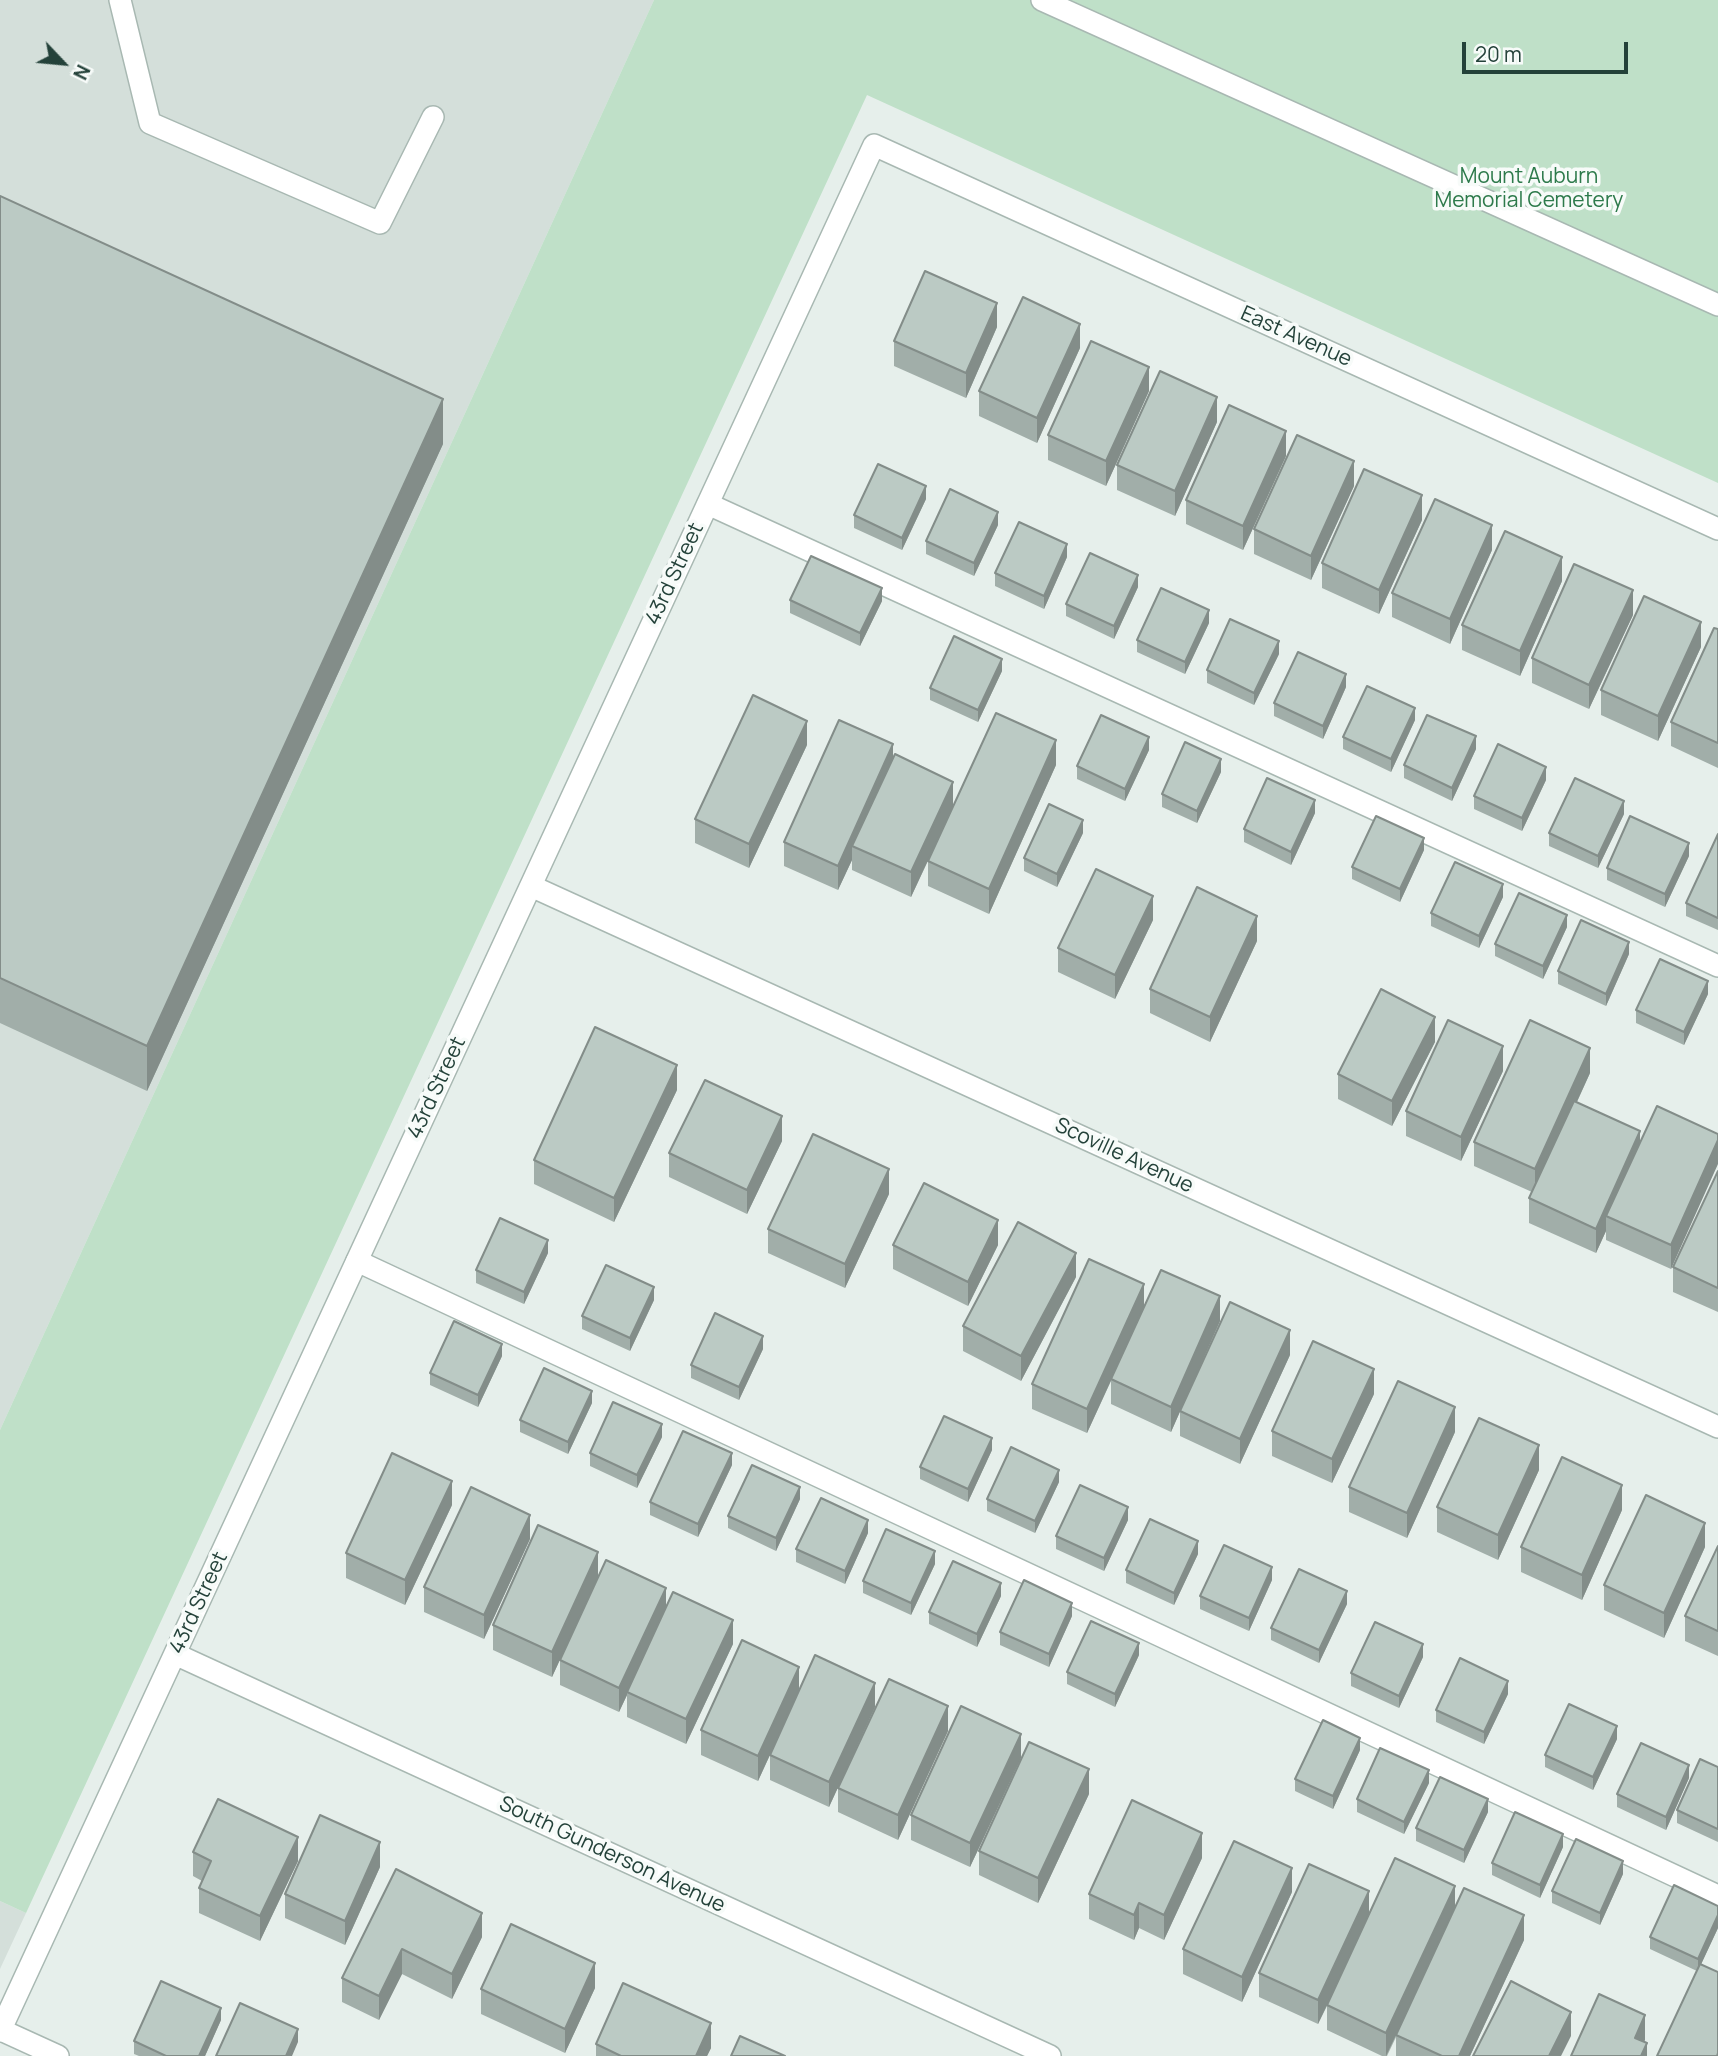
<!DOCTYPE html>
<style>
body{margin:0}
#map{position:relative;width:1718px;height:2056px;overflow:hidden;background:#e6efeb;font-family:Manrope,sans-serif}
canvas{display:block}
.north{position:absolute;left:28px;top:28px;width:70px;height:70px;-webkit-text-stroke:5px #f7fbf9;paint-order:stroke;rotate:116deg;font-size:19px;font-weight:700;line-height:28px;text-align:center;color:#24423a}
.north::after{content:'';display:block;margin:auto;width:24px;height:32px;background:#24423a;clip-path:polygon(50% 0,100% 100%,50% 72%,0 100%)}
.scale{position:absolute;left:1462px;top:42px;width:166px;height:32px;box-sizing:border-box;border:4px solid #24423a;border-top:0;padding-left:9px;font-size:21px;line-height:24px;white-space:nowrap;color:#24423a;-webkit-text-stroke:5px #f7fbf9;paint-order:stroke}
</style>
<div id="map">
<canvas width="1718" height="2056"></canvas>
<div class="north">N</div>
<div class="scale">20 m</div>
</div>
<script>
const ctx = document.querySelector('canvas').getContext('2d');
ctx.lineJoin = 'round';
function paint(path, color) {
  ctx.fillStyle = color;
  ctx.fill(path, 'evenodd');
}
function trace(path, color, width, dash) {
  ctx.strokeStyle = color;
  ctx.lineWidth = width;
  ctx.lineCap = dash ? 'butt' : 'round';
  ctx.setLineDash(dash || []);
  ctx.stroke(path);
}
function write(font, color, halo, rows, align = 'center') {
  ctx.font = font + ' Manrope,sans-serif';
  ctx.lineWidth = 7;
  ctx.setLineDash([]);
  ctx.textBaseline = 'middle';
  ctx.strokeStyle = halo;
  ctx.fillStyle = color;
  for (const [text, x, y, turn = 0] of rows) {
    ctx.save();
    ctx.translate(x, y);
    ctx.rotate((+turn || 0) * Math.PI / 180);
    ctx.textAlign = isNaN(turn) ? turn : align;
    if (halo) ctx.strokeText(text, 0, 0);
    ctx.fillText(text, 0, 0);
    ctx.restore();
  }
}
paint(new Path2D(`
 M0,0H654L0,1430Z
 M0,1901L26,1913L0,1969Z`), '#d4dfda');
paint(new Path2D(`
 M654,0H1718V483L867,95L26,1913L0,1901V1430Z`), '#bfe0c8');
const lane = new Path2D(`
 M120,0L150,123L380,223L433,117
 M1042,0L1718,305
 M708,504L1718,966
 M357,1261L1718,1896
 M1,2030L58,2056`);
const street = new Path2D(`
 M531,886L1718,1427
 M175,1654L1050,2056
 M0,2031L874,145L1718,529`);
trace(lane, '#a8b8b2', 24);
trace(street, '#a8b8b2', 24);
trace(lane, '#fff', 21);
trace(street, '#fff', 21);
paint(new Path2D(`
 M0,196L443,444L147,1091L0,1023Z
 M997,327L966,398L894,366V341Z
 M1080,348L1037,443L979,416V391Z
 M1149,391L1106,486L1048,460V435Z
 M1217,422L1175,516L1117,490V465Z
 M1286,456L1243,550L1186,524V500Z
 M1354,486L1311,580L1254,554V529Z
 M926,499L902,550L854,528V515Z
 M1422,520L1379,614L1322,588V563Z
 M998,525L974,576L926,554V541Z
 M1492,550L1450,644L1392,617V593Z
 M1067,557L1044,609L995,586V573Z
 M1562,581L1520,676L1462,650V625Z
 M1138,587L1114,639L1066,616V604Z
 M790,600L882,601L860,646L790,613Z
 M1633,615L1589,709L1532,683V658Z
 M1209,623L1185,674L1137,652V640Z
 M1718,629V768L1671,746V722Z
 M1701,647L1658,741L1601,715V690Z
 M1279,654L1254,705L1207,683V670Z
 M1002,671L978,722L930,700V688Z
 M1346,687L1323,739L1274,716V703Z
 M1415,720L1391,772L1343,749V737Z
 M807,745L749,868L695,843V819Z
 M1476,749L1452,801L1404,778V765Z
 M1149,750L1125,801L1077,779V766Z
 M893,757L953,806L1056,765L989,914L928,886V861L944,827L911,897L852,870V860L838,890L784,866V842Z
 M1221,772L1197,823L1162,807V794Z
 M1546,780L1522,831L1474,809V796Z
 M1315,813L1291,865L1244,842V829Z
 M1624,814L1598,868L1549,846V833Z
 M1083,833L1057,887L1024,871V858Z
 M1718,834V930L1686,916V903Z
 M1424,850L1400,902L1352,879V867Z
 M1689,856L1665,907L1607,880V868Z
 M1503,897L1479,948L1431,926V913Z
 M1153,920L1115,999L1058,972V948Z
 M1567,927L1543,979L1495,956V944Z
 M1257,941L1210,1042L1150,1013V989Z
 M1629,954L1606,1006L1558,984V971Z
 M1708,994L1684,1045L1636,1023V1010Z
 M1435,1042L1392,1126L1338,1099V1074Z
 M1503,1071L1461,1161L1406,1136V1111Z
 M1590,1073L1577,1102L1640,1142L1718,1134L1671,1269L1606,1240V1231L1596,1253L1529,1223V1198L1532,1192L1474,1166V1142Z
 M677,1090L614,1222L534,1184V1160Z
 M782,1141L747,1214L669,1177V1153Z
 M1718,1171V1312L1673,1292V1267Z
 M889,1194L845,1288L768,1253V1229Z
 M893,1245H998L968,1306L893,1269Z
 M548,1253L524,1304L476,1283V1270Z
 M1076,1277L1021,1381L963,1351V1326Z
 M654,1300L630,1351L582,1329V1316Z
 M1144,1307L1220,1321L1171,1432L1111,1404V1381L1087,1433L1032,1409V1384Z
 M763,1349L739,1400L691,1378V1365Z
 M1290,1355L1240,1464L1180,1436V1411Z
 M502,1356L478,1407L430,1385V1373Z
 M1374,1394L1332,1483L1272,1456V1431Z
 M592,1403L568,1454L520,1432V1420Z
 M1455,1432L1407,1538L1349,1512V1487Z
 M662,1437L637,1488L590,1466V1453Z
 M992,1450L968,1502L920,1479V1467Z
 M732,1465L698,1537L650,1515V1502Z
 M1539,1470L1498,1560L1437,1532V1507Z
 M1059,1482L1035,1533L987,1511V1499Z
 M800,1499L776,1551L728,1528V1516Z
 M452,1505L405,1605L346,1578V1553Z
 M1622,1510L1582,1600L1521,1572V1547Z
 M1128,1520L1104,1571L1056,1549V1536Z
 M868,1533L845,1584L796,1562V1549Z
 M530,1539L484,1639L424,1612V1587Z
 M1718,1546V1656L1685,1641V1616Z
 M1705,1547L1664,1638L1604,1610V1585Z
 M1198,1554L1174,1605L1126,1583V1570Z
 M935,1564L911,1615L863,1593V1581Z
 M598,1577L666,1608L733,1644L686,1744L627,1717V1695L619,1712L560,1685V1660L593,1588L552,1677L493,1650V1625Z
 M1272,1580L1249,1631L1200,1609V1596Z
 M1001,1596L977,1647L929,1624V1612Z
 M1347,1604L1319,1663L1271,1640V1628Z
 M1072,1616L1049,1667L1000,1645V1632Z
 M1139,1655L1115,1707L1067,1684V1672Z
 M1423,1657L1399,1708L1351,1686V1673Z
 M799,1690L875,1707L829,1807L770,1780V1755L758,1781L701,1755V1730Z
 M1508,1694L1484,1744L1436,1722V1710Z
 M948,1731L898,1840L838,1812V1788Z
 M1617,1739L1593,1790L1545,1767V1755Z
 M1360,1750L1333,1809L1295,1791V1779Z
 M1021,1758L970,1867L911,1840V1815Z
 M1718,1767V1842L1677,1823V1810Z
 M1689,1778L1666,1830L1617,1807V1794Z
 M1429,1783L1404,1834L1357,1812V1799Z
 M1089,1794L1038,1903L979,1875V1851Z
 M1488,1812L1464,1863L1416,1841V1828Z
 M1563,1847L1540,1898L1492,1875V1863Z
 M193,1852L298,1861L260,1941L199,1913V1888L202,1881L193,1876Z
 M1202,1858L1164,1940L1139,1928L1134,1940L1089,1919V1894Z
 M380,1867L345,1945L285,1918V1894Z
 M1623,1874L1600,1925L1552,1903V1891Z
 M1292,1892L1242,2002L1183,1974V1949Z
 M1455,1908L1524,1940L1470,2056H1396V2037L1387,2056H1382L1327,2030V2006L1318,2024L1259,1997V1973L1369,1915Z
 M482,1913V1937L452,1999L402,1974L379,2020L342,2002V1978Z
 M1718,1928L1701,1964L1697,1971L1650,1949V1937Z
 M595,1988L565,2053L481,2014V1989Z
 M221,2020L205,2056H139L134,2054V2041Z
 M596,2044L711,2048L707,2056H596Z`), '#a1aea9');
paint(new Path2D(`
 M997,303V327L966,398V373Z
 M1080,324V348L1037,443V418Z
 M1149,367V391L1106,486V461Z
 M1217,397V422L1175,516V491Z
 M443,399V444L147,1091V1046Z
 M1286,431V456L1243,550V526Z
 M1354,461V486L1311,580V556Z
 M926,486V499L902,550V538Z
 M1422,495V520L1379,614V590Z
 M998,512V525L974,576V563Z
 M1492,525V550L1450,644V619Z
 M1067,544V557L1044,609V596Z
 M1562,557V581L1520,676V651Z
 M1138,575V587L1114,639V626Z
 M882,588V601L860,646V633Z
 M1633,590V615L1589,709V685Z
 M1209,610V623L1185,674V662Z
 M1701,622V647L1658,741V716Z
 M1279,641V654L1254,705V693Z
 M1002,659V671L978,722V710Z
 M1346,674V687L1323,739V726Z
 M1415,708V720L1391,772V759Z
 M807,721V745L749,868V844Z
 M1476,736V749L1452,801V788Z
 M1149,737V750L1125,801V789Z
 M1056,740V765L989,914V889Z
 M893,744V768L852,846V860L838,890V866Z
 M1221,759V772L1197,823V811Z
 M1546,767V780L1522,831V818Z
 M953,782V806L911,897V872Z
 M1315,800V813L1291,865V852Z
 M1624,801V814L1598,868V856Z
 M1083,820V833L1057,887V874Z
 M1424,838V850L1400,902V889Z
 M1689,843V856L1665,907V894Z
 M1503,884V897L1479,948V936Z
 M1153,896V920L1115,999V975Z
 M1567,915V927L1543,979V966Z
 M1257,916V941L1210,1042V1017Z
 M1629,942V954L1606,1006V994Z
 M1708,981V994L1684,1045V1032Z
 M1435,1017V1042L1392,1126V1101Z
 M1503,1046V1071L1461,1161V1137Z
 M1590,1048V1073L1535,1193V1169Z
 M677,1065V1090L614,1222V1198Z
 M782,1116V1141L747,1214V1190Z
 M1640,1131V1156L1606,1216V1231L1596,1253V1229Z
 M1718,1140V1164L1671,1269V1245Z
 M889,1169V1194L845,1288V1264Z
 M998,1220V1245L968,1306V1282Z
 M548,1240V1253L524,1304V1292Z
 M1076,1253V1277L1021,1381V1356Z
 M1144,1284V1308L1087,1433V1409Z
 M654,1287V1300L630,1351V1338Z
 M1220,1296V1321L1171,1432V1407Z
 M1290,1330V1355L1240,1464V1439Z
 M763,1336V1349L739,1400V1387Z
 M502,1344V1356L478,1407V1395Z
 M1374,1369V1394L1332,1483V1459Z
 M592,1391V1403L568,1454V1442Z
 M1455,1407V1432L1407,1538V1513Z
 M662,1424V1437L637,1488V1475Z
 M992,1438V1450L968,1502V1489Z
 M1539,1445V1470L1498,1560V1535Z
 M732,1453V1465L698,1537V1524Z
 M1059,1470V1482L1035,1533V1521Z
 M452,1481V1505L405,1605V1580Z
 M1622,1485V1510L1582,1600V1575Z
 M800,1487V1499L776,1551V1538Z
 M1128,1507V1520L1104,1571V1558Z
 M530,1515V1539L484,1639V1615Z
 M868,1520V1533L845,1584V1571Z
 M1705,1523V1547L1664,1638V1613Z
 M1198,1541V1554L1174,1605V1593Z
 M935,1551V1564L911,1615V1603Z
 M598,1552V1577L552,1677V1652Z
 M1272,1567V1580L1249,1631V1618Z
 M1001,1583V1596L977,1647V1634Z
 M666,1588V1612L627,1692V1695L619,1712V1688Z
 M1347,1591V1604L1319,1663V1650Z
 M1072,1603V1616L1049,1667V1654Z
 M733,1620V1644L686,1744V1719Z
 M1139,1643V1655L1115,1707V1694Z
 M1423,1644V1657L1399,1708V1696Z
 M799,1667V1691L758,1781V1756Z
 M1508,1681V1694L1484,1744V1732Z
 M875,1683V1707L829,1807V1782Z
 M948,1706V1731L898,1840V1815Z
 M1617,1726V1739L1593,1790V1777Z
 M1021,1734V1758L970,1867V1843Z
 M1360,1738V1750L1333,1809V1796Z
 M1689,1765V1778L1666,1830V1817Z
 M1089,1769V1794L1038,1903V1878Z
 M1429,1770V1783L1404,1834V1822Z
 M1488,1799V1812L1464,1863V1850Z
 M1202,1833V1858L1164,1940V1915Z
 M1563,1834V1847L1540,1898V1885Z
 M298,1837V1861L260,1941V1916Z
 M380,1842V1867L345,1945V1921Z
 M1623,1861V1874L1600,1925V1913Z
 M1292,1868V1892L1242,2002V1977Z
 M1455,1886V1911L1386,2056V2033Z
 M1369,1891V1916L1318,2024V2000Z
 M1139,1903V1928L1134,1940V1915Z
 M482,1913V1937L452,1999V1974Z
 M1524,1915V1940L1470,2056H1459Z
 M1718,1915V1928L1698,1971V1959Z
 M402,1949V1974L379,2020V1996Z
 M595,1963V1988L565,2053V2029Z
 M221,2008V2020L205,2056H199Z
 M1571,2012V2036L1561,2056H1549Z
 M1645,2015V2040L1638,2056L1635,2038Z
 M711,2023V2048L707,2056H696Z
 M298,2029V2042L292,2056H286Z
 M1647,2043V2056H1641Z`), '#838d89');
const building = new Path2D(`
 M0,196L443,399L147,1046L0,978Z
 M925,271L997,303L966,373L894,341Z
 M1023,297L1080,324L1037,418L979,391Z
 M1091,341L1149,367L1106,461L1048,435Z
 M1160,371L1217,397L1175,491L1117,465Z
 M1229,405L1286,431L1243,526L1186,500Z
 M1297,435L1354,461L1311,556L1254,529Z
 M878,464L926,486L902,538L854,515Z
 M1364,469L1422,495L1379,590L1322,563Z
 M950,489L998,512L974,563L926,541Z
 M1435,499L1492,525L1450,619L1392,593Z
 M1019,522L1067,544L1044,596L995,573Z
 M1505,531L1562,557L1520,651L1462,625Z
 M1090,553L1138,575L1114,626L1066,604Z
 M811,556L882,588L860,633L790,600Z
 M1574,564L1633,590L1589,685L1532,658Z
 M1161,588L1209,610L1185,662L1137,640Z
 M1644,596L1701,622L1658,716L1601,690Z
 M1230,619L1279,641L1254,693L1207,670Z
 M1714,628L1718,629V743L1671,722Z
 M954,636L1002,659L978,710L930,688Z
 M1298,652L1346,674L1323,726L1274,703Z
 M1367,686L1415,708L1391,759L1343,737Z
 M753,695L807,721L749,844L695,819Z
 M996,713L1056,740L989,889L928,861Z
 M1101,715L1149,737L1125,789L1077,766Z
 M1427,715L1476,736L1452,788L1404,765Z
 M839,720L893,744L838,866L784,842Z
 M1185,742L1221,759L1197,811L1162,794Z
 M1498,744L1546,767L1522,818L1474,796Z
 M895,754L953,782L911,872L852,846Z
 M1267,778L1315,800L1291,852L1244,829Z
 M1575,778L1624,801L1598,856L1549,833Z
 M1049,804L1083,820L1057,874L1024,858Z
 M1376,816L1424,838L1400,889L1352,867Z
 M1630,816L1689,843L1665,894L1607,868Z
 M1718,834V918L1686,903Z
 M1455,862L1503,884L1479,936L1431,913Z
 M1096,869L1153,896L1115,975L1058,948Z
 M1197,887L1257,916L1210,1017L1150,989Z
 M1519,893L1567,915L1543,966L1495,944Z
 M1581,920L1629,942L1606,994L1558,971Z
 M1660,959L1708,981L1684,1032L1636,1010Z
 M1381,989L1435,1017L1392,1101L1338,1074Z
 M1448,1020L1503,1046L1461,1137L1406,1111Z
 M1530,1020L1590,1048L1535,1169L1474,1142Z
 M595,1027L677,1065L614,1198L534,1160Z
 M705,1080L782,1116L747,1190L669,1153Z
 M1574,1101L1640,1131L1596,1229L1529,1198Z
 M1657,1106L1718,1134V1140L1671,1245L1606,1216Z
 M813,1134L889,1169L845,1264L768,1229Z
 M1718,1171V1288L1673,1267Z
 M924,1183L998,1220L968,1282L893,1245Z
 M500,1218L548,1240L524,1292L476,1270Z
 M1018,1222L1076,1253L1021,1356L963,1326Z
 M1089,1259L1144,1284L1087,1409L1032,1384Z
 M606,1265L654,1287L630,1338L582,1316Z
 M1161,1270L1220,1296L1171,1407L1111,1379Z
 M1230,1302L1290,1330L1240,1439L1180,1411Z
 M715,1313L763,1336L739,1387L691,1365Z
 M454,1321L502,1344L478,1395L430,1373Z
 M1313,1341L1374,1369L1332,1459L1272,1431Z
 M544,1368L592,1391L568,1442L520,1420Z
 M1398,1381L1455,1407L1407,1513L1349,1487Z
 M613,1402L662,1424L637,1475L590,1453Z
 M944,1416L992,1438L968,1489L920,1467Z
 M1479,1418L1539,1445L1498,1535L1437,1507Z
 M683,1431L732,1453L698,1524L650,1502Z
 M1011,1447L1059,1470L1035,1521L987,1499Z
 M392,1453L452,1481L405,1580L346,1553Z
 M1562,1457L1622,1485L1582,1575L1521,1547Z
 M752,1465L800,1487L776,1538L728,1516Z
 M1080,1485L1128,1507L1104,1558L1056,1536Z
 M471,1487L530,1515L484,1615L424,1587Z
 M1646,1495L1705,1523L1664,1613L1604,1585Z
 M821,1498L868,1520L845,1571L796,1549Z
 M1150,1519L1198,1541L1174,1593L1126,1570Z
 M538,1525L598,1552L552,1652L493,1625Z
 M886,1529L935,1551L911,1603L863,1581Z
 M1224,1545L1272,1567L1249,1618L1200,1596Z
 M1718,1546V1631L1685,1616Z
 M606,1560L666,1588L619,1688L560,1660Z
 M953,1561L1001,1583L977,1634L929,1612Z
 M1299,1569L1347,1591L1319,1650L1271,1628Z
 M1024,1580L1072,1603L1049,1654L1000,1632Z
 M673,1592L733,1620L686,1719L627,1692Z
 M1091,1621L1139,1643L1115,1694L1067,1672Z
 M1375,1622L1423,1644L1399,1696L1351,1673Z
 M742,1640L799,1667L758,1756L701,1730Z
 M815,1655L875,1683L829,1782L770,1755Z
 M1460,1658L1508,1681L1484,1732L1436,1710Z
 M889,1679L948,1706L898,1815L838,1788Z
 M1569,1704L1617,1726L1593,1777L1545,1755Z
 M961,1706L1021,1734L970,1843L911,1815Z
 M1323,1720L1360,1738L1333,1796L1295,1779Z
 M1029,1742L1089,1769L1038,1878L979,1851Z
 M1641,1743L1689,1765L1666,1817L1617,1794Z
 M1380,1748L1429,1770L1404,1822L1357,1799Z
 M1700,1759L1718,1767V1829L1677,1810Z
 M1440,1777L1488,1799L1464,1850L1416,1828Z
 M218,1799L298,1837L260,1916L199,1888L211,1861L193,1852Z
 M1132,1800L1202,1833L1164,1915L1139,1903L1134,1915L1089,1894Z
 M1515,1812L1563,1834L1540,1885L1492,1863Z
 M320,1815L380,1842L345,1921L285,1894Z
 M1576,1839L1623,1861L1600,1913L1552,1891Z
 M1234,1841L1292,1868L1242,1977L1183,1949Z
 M1395,1858L1455,1886L1386,2033L1327,2005Z
 M1309,1864L1369,1891L1318,2000L1259,1973Z
 M396,1869L482,1913L452,1974L402,1949L379,1996L342,1978Z
 M1674,1885L1718,1906V1915L1698,1959L1650,1937Z
 M1464,1888L1524,1915L1459,2056H1442L1396,2035Z
 M511,1924L595,1963L565,2029L481,1989Z
 M1700,1964L1718,1972V2053L1717,2056H1657Z
 M161,1981L221,2008L199,2056H166L134,2041Z
 M1511,1981L1571,2012L1549,2056H1473Z
 M623,1983L711,2023L696,2056H621L596,2044Z
 M1599,1994L1645,2015L1635,2038L1647,2043L1641,2056H1571Z
 M240,2003L298,2029L286,2056H216Z
 M740,2036L785,2056H731Z`);
paint(building, '#bbcac4');
trace(building, '#838d89', 2);
write('21px', '#2d7a4b', '#f7fbf9', [
 ["Mount Auburn",1529,177],
 ["Memorial Cemetery",1529,201]
]);
write('21px', '#24423a', '#f7fbf9', [
 ["East Avenue",1296,337,24],
 ["43rd Street",675,574,-65],
 ["43rd Street",437,1088,-65],
 ["Scoville Avenue",1124,1156,25],
 ["43rd Street",199,1603,-65],
 ["South Gunderson Avenue",612,1855,25]
]);
</script>
